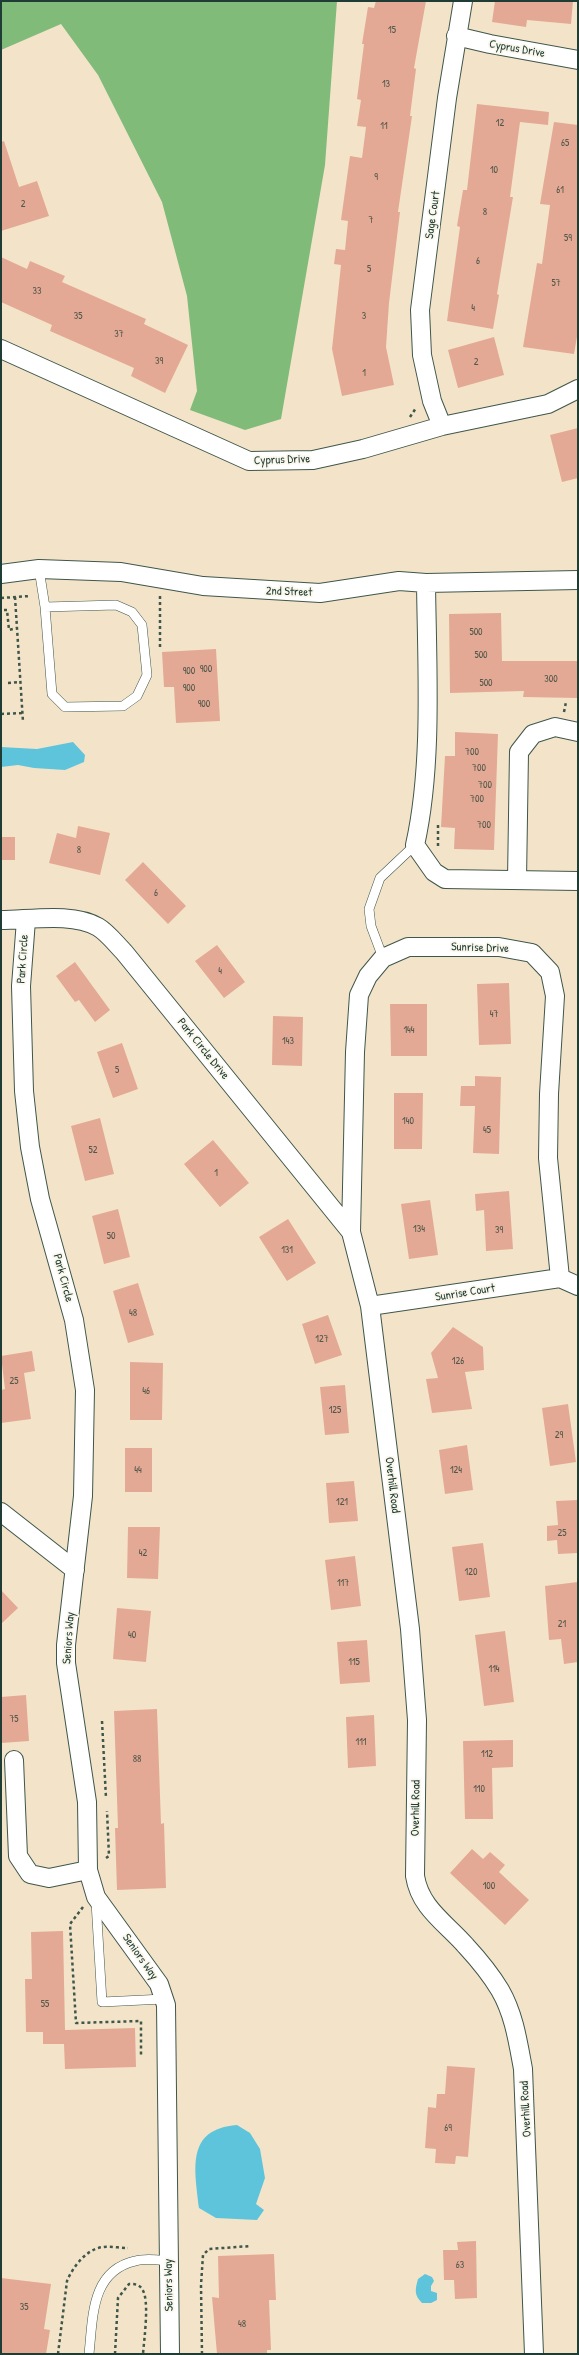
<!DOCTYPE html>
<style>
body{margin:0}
#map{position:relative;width:579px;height:2355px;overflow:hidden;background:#f3e4c9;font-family:"Patrick Hand",sans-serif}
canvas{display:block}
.frame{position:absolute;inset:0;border:2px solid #1f3d34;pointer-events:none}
</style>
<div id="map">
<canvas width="579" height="2355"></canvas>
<div class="frame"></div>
</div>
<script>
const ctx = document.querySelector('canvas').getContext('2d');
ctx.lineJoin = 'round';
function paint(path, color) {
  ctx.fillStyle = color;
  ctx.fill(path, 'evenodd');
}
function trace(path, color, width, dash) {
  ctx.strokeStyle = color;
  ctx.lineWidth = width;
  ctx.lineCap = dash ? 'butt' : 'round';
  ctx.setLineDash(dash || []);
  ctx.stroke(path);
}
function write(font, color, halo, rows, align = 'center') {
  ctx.font = font + ' "Patrick Hand",sans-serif';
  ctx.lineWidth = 3.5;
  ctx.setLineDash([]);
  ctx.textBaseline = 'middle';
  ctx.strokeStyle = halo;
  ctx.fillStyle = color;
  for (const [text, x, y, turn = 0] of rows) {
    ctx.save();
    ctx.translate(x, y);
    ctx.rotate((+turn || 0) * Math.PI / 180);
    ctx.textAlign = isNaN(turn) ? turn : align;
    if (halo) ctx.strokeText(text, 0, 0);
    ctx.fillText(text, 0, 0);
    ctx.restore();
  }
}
paint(new Path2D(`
 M1,1H337L325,165L281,419L245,430L190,410L197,391L187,296L162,202L98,75L61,24L1,50Z`), '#80bb79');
paint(new Path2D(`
 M73,742L85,755L84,762L65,770L34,768L18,765L1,767V747L37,749Z
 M237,2125L250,2133L260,2149L265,2178L256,2204L264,2210L257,2220L216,2218L199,2208C195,2170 185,2129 237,2125Z
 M425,2274L432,2277L434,2281L431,2286V2291L437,2293V2300L431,2303H422C414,2295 415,2290 418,2279Z`), '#5ec4dc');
paint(new Path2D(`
 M376,1H426L414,68L416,69L410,116H412L398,212H400L389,303L386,347L394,385L342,396L332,349L341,265L334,264L336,249L345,250L348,221L341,220L350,156L362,158L366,127L357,126L361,100L357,99L364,44H362L368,7L374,8Z
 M495,1H573L571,24L527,20L526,27L492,22Z
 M477,104L549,112L548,125L520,122L510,197H513L497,294L499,295L493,329L447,321L460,227L457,226L463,190H467Z
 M554,122L578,125V331L574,354L523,347L537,263L542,264L550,205L540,204Z
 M4,141L19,187L37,181L49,216L1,231V142Z
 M1,257L27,269L30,261L65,276L62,282L146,319L144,324L188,345L165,393L131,376L134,368L50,331L52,325L1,302Z
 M494,337L504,375L458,388L448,350Z
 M578,428V478L562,482L550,435Z
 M501,613L502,661H578V698L523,697L524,691L450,693L449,614Z
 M216,649L220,721L176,723L174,687H164L162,652Z
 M455,732L498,734L494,850L454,849L455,828L441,827L445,756H455Z
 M78,826L110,833L100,875L49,863L57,833L76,838Z
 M1,837H15V860H1Z
 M143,862L186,906L168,924L125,880Z
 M217,945L245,982L224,998L195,961Z
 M75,962L110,1010L95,1022L79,1000L75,1002L56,976Z
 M509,983L511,1044L479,1045L477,984Z
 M390,1004H427V1056H391Z
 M273,1016L303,1017L302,1066L272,1065Z
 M122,1043L138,1089L113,1098L97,1052Z
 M475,1076L501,1077L499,1154L473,1153L475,1106H460L461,1086H475Z
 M394,1093H423L422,1149H394Z
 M100,1118L114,1174L85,1181L71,1126Z
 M213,1140L249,1183L220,1207L184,1164Z
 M509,1191L513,1249L486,1251L484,1210L476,1211L475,1194Z
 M430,1200L438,1255L409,1259L401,1204Z
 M118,1209L130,1257L104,1264L92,1216Z
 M288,1219L316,1263L287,1281L259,1237Z
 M138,1283L154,1335L128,1343L113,1291Z
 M328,1315L342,1355L315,1364L302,1324Z
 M453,1327L483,1347L484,1370L465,1372L472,1409L432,1413L426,1379L438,1378L431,1353Z
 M32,1351L35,1371L24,1373L31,1419L1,1423V1390L5,1389L1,1356Z
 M130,1362L163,1363L162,1420H130Z
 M345,1385L349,1433L325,1435L320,1387Z
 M568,1404L576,1462L550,1466L542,1408Z
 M467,1445L473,1490L445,1494L439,1450Z
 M125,1448H152V1492H125Z
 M354,1481L358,1521L329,1523L326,1483Z
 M578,1500V1553L558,1554L557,1540L547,1541V1526L558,1525L556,1501Z
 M128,1527H160L158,1579L127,1578Z
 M483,1543L490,1597L459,1601L452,1547Z
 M355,1556L361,1606L331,1610L325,1560Z
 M578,1582V1662L564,1664L561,1639L549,1640L545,1586Z
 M1,1590L18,1608L1,1624Z
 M117,1608L151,1611L146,1662L113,1659Z
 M505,1631L514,1702L484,1706L475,1635Z
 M367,1640L370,1682L340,1684L337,1642Z
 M26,1695L29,1741L1,1743V1697Z
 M157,1709L161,1824L164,1823L166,1888L117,1890L115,1828H118L114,1711Z
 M374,1715L376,1766L348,1768L346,1717Z
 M513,1740V1767L492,1768L493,1819H465L463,1741Z
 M472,1849L483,1859L490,1852L505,1865L499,1872L529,1900L505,1925L450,1873Z
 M63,1931L65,2030L135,2028L136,2067L65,2069L64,2044H43V2032H26L25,1979H32L31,1932Z
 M447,2066L475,2068L468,2157L456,2156L455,2164L435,2163L436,2149L425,2148L428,2107L436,2108L437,2094H445Z
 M476,2241L477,2298L455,2299L454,2280H444L443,2250H458L457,2242Z
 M274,2254L276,2300H269L271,2350H267V2354H217L212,2297L219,2298L218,2256Z
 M1,2278L51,2284L44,2329L50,2330L46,2354H1Z`), '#e4a994');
const lane = new Path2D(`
 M39,569L45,607L52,694L65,707L123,706L137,696L147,675L142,625L132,612L116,605L45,607
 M383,958L371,926L369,909L380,878L415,845
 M96,1902L102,2002L164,1999
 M89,2354C93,2317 91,2271 135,2261C146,2258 158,2260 169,2261`);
const street = new Path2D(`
 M456,36L490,44L578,60
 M1,349L249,461L313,460L363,449L442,426L548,404L578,389
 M442,426L432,401L422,355L420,310L447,98L463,1
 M1,574L39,569L121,572L203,586L320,593L399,581L426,583L578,580
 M426,583C427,667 433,765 415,845L434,872L445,879L578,881
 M517,880L519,752L533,734L555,727L578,732
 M1,920C29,920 73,912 98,927C108,933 116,944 124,952L351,1232
 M26,920L21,986L24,1091L30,1147L40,1199L74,1320L85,1390L83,1496L66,1645V1663L87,1802L88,1870L96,1897L159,1984L166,2005L170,2354
 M560,1278L578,1286
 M370,1306L560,1278
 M1,1512L75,1570
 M14,1760L18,1856L30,1874L49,1878L88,1870
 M534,2354L523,2069C518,2042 514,2014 500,1990C491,1975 478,1959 466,1946C446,1923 420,1908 415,1876L417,1720L410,1629L370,1306L351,1232L355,1052L359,995L368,976L383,958L408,947H499L532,953L550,972L555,996L549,1094L548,1158L560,1278`);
trace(lane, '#3f564a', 10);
trace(street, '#3f564a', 20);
trace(new Path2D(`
 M410,417L416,408
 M160,596V647
 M15,597L23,722
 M1,598L30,596
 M4,610H7L9,630L17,628
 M8,683L20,682
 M564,712L566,702
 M1,714L22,713
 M438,846V825
 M102,1721L106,1798
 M106,1858L109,1856L107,1811
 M83,1907L70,1924L76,2023L141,2021V2056
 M58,2354L67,2281C73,2267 86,2249 103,2247C110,2246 120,2248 128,2248
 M115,2354L118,2298L129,2284C134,2284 139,2284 142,2289C150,2299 144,2340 143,2354
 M202,2354L201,2285L203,2255L209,2249L251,2246`), '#3f564a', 2.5, [3, 3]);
trace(lane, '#fff', 9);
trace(street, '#fff', 18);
write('10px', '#50584c', null, [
 ["15",392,30],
 ["13",386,84],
 ["12",500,123],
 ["11",384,126],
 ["65",565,143],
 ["10",494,170],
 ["9",376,177],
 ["61",560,190],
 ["2",23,204],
 ["8",485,212],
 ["7",371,220],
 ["59",568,238],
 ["6",478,261],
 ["5",369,269],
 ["57",556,283],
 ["33",37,291],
 ["4",473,308],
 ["35",78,316],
 ["3",364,316],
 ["37",119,334],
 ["39",159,361],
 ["2",476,362],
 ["1",364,373],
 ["500",476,632],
 ["500",481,655],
 ["900",206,669],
 ["900",189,671],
 ["300",551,679],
 ["500",486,683],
 ["900",189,688],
 ["900",204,704],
 ["700",472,752],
 ["700",479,768],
 ["700",485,785],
 ["700",477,799],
 ["700",484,825],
 ["8",79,850],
 ["6",156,893],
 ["4",220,971],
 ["47",494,1014],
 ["144",409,1030],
 ["143",288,1041],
 ["5",117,1070],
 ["140",408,1121],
 ["45",487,1130],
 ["52",93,1150],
 ["1",216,1173],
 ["134",419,1229],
 ["39",499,1230],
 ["50",111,1236],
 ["131",287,1250],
 ["48",133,1313],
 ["127",322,1339],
 ["126",458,1361],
 ["25",14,1381],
 ["46",146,1391],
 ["125",335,1410],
 ["29",559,1435],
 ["44",138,1470],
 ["124",456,1470],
 ["121",342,1502],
 ["25",562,1533],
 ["42",143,1553],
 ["120",471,1572],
 ["117",343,1583],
 ["21",562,1624],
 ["40",132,1635],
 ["115",354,1662],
 ["114",494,1669],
 ["75",14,1719],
 ["111",361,1742],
 ["112",487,1754],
 ["88",137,1759],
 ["110",479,1789],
 ["100",489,1886],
 ["55",45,2004],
 ["69",448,2128],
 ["63",460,2265],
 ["35",24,2307],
 ["48",242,2324]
]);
write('12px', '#1f3d34', '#fbf7ec', [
 ["Cyprus Drive",517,49,10],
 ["Sage Court",433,215,-82],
 ["Cyprus Drive",282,460,-2],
 ["2nd Street",289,592,2],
 ["Sunrise Drive",480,948,2],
 ["Park Circle",23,959,-86],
 ["Park Circle Drive",203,1049,51],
 ["Park Circle",63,1278,75],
 ["Sunrise Court",465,1293,-9],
 ["Overhill Road",392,1485,83],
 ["Seniors Way",69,1638,-86],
 ["Overhill Road",416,1808,-89],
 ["Seniors Way",140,1957,55],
 ["Overhill Road",526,2109,-93],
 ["Seniors Way",169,2285,-91]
]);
</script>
